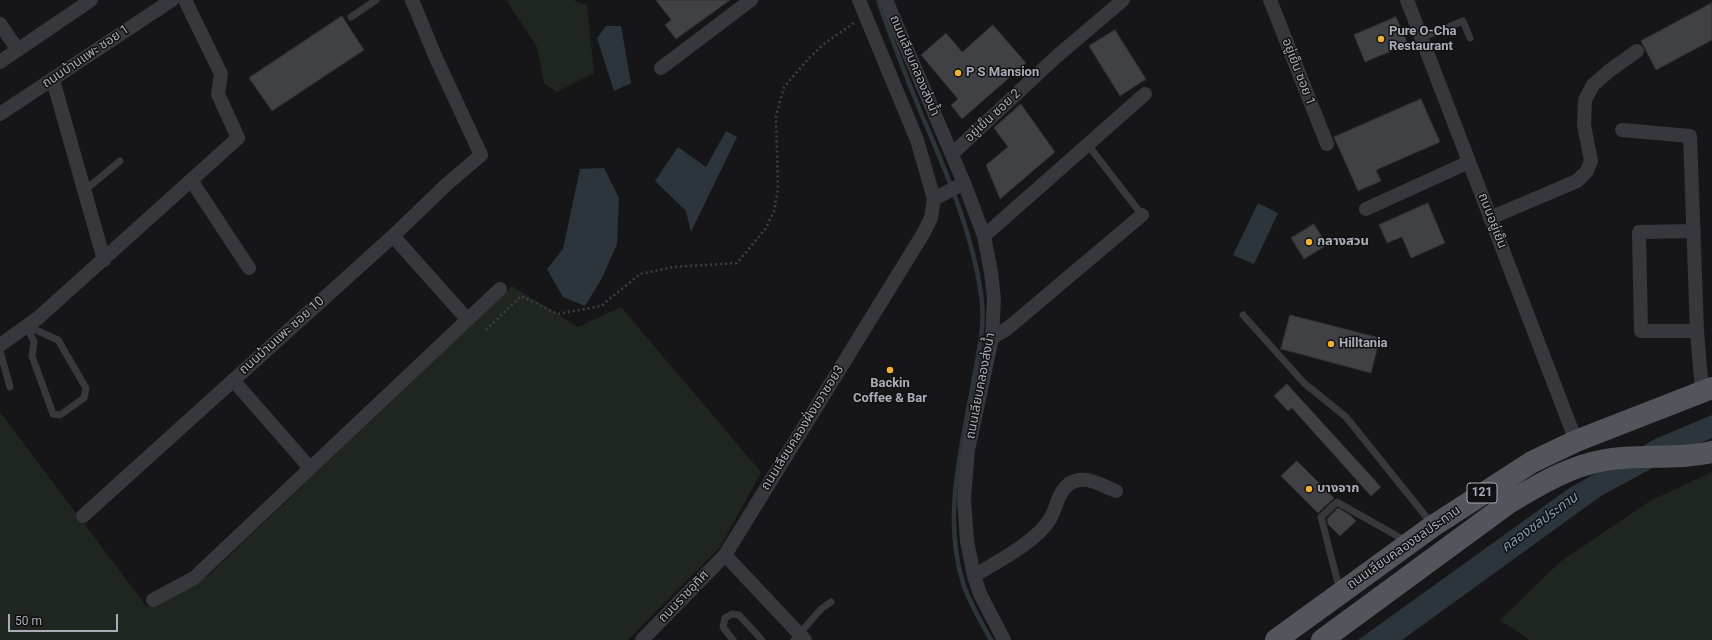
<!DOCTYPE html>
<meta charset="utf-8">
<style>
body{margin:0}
#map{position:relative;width:1712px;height:640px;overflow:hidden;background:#161618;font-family:Roboto,sans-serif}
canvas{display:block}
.scale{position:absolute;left:8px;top:614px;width:110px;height:18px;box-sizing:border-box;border:2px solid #a8adb8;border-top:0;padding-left:5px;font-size:12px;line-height:14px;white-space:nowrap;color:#a8adb8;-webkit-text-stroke:3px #111113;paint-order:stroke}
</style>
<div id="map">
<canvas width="1712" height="640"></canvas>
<div class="scale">50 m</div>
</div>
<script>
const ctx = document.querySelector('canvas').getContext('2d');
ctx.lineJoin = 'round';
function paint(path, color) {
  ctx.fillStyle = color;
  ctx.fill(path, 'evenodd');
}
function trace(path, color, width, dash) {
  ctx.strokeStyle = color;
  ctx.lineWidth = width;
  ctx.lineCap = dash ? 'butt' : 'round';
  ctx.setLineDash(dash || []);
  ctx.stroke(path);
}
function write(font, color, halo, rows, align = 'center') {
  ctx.font = font + ' Roboto,"Noto Sans Thai",sans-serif';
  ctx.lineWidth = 3;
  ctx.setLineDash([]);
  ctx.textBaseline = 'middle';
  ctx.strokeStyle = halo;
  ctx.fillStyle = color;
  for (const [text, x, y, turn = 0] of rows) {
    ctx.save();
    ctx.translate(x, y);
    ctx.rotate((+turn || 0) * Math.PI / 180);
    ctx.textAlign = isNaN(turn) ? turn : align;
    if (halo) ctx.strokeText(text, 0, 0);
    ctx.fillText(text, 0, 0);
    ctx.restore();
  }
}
paint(new Path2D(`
 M506,0H573L587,5L594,73L557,92L544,83L537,47Z
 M512,286L578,327L621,307L761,472L721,546L628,640H0V412L147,607L208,576Z
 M1712,472V640H1530L1500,620L1560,562L1650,501Z`), '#1e261f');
paint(new Path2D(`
 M606,26H621L631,83L614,91L597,38Z
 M726,131L737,137L691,232L686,211L655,181L678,147L706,167Z
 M604,168L619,198L617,244L602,278L585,306L563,297L547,269L563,249L580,169Z
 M1258,203L1278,213L1254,264L1233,255Z
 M1712,415V438L1691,447L1601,496L1402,640H1358L1568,489L1655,439Z`), '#2c353c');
trace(new Path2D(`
 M878,0C891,38 906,76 921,113C946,172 972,231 981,294C986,326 978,353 973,384C961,450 942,520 964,586C970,603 982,624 991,640`), '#2c353c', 4.5);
const building = new Path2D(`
 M656,0H730L676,39L665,25L671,20Z
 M1712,3V40L1656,70L1641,41Z
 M342,16L364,50L272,111L249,78Z
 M1396,17L1408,44L1365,62L1354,35Z
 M993,25L1026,63L962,119L951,105L958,99L921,55L946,33L962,52Z
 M1115,30L1146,79L1120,96L1089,46Z
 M1421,99L1440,142L1376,170L1381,181L1358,191L1334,137Z
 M1021,104L1055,152L1000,199L986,165L1008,147L994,128Z
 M1428,203L1445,243L1411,258L1402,237L1387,243L1379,225Z
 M1314,224L1327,245L1304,259L1291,238Z
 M1290,315L1380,338L1371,373L1281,349Z
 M1287,384L1381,487L1371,496L1292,408L1288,411L1274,396Z
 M1297,461L1334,498L1318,513L1281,476Z
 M1338,508L1350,515L1356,521L1340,536L1328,524L1327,519Z`);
paint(building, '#404145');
trace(building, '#303034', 1);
trace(new Path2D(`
 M486,330L521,296L558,314L601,306L640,274L674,267L737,263L766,228L774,211L778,189L776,116L784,87L809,58L825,43L854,23`), '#3d3f44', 2.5, [2, 3]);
trace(new Path2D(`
 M351,17L376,0
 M1421,38L1463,21L1470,38
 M1088,145L1142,215
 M84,191L120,161
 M1243,315L1304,383L1346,417L1432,524
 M27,326L58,340L86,388L84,398L60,415L53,414L32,356L34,342Z
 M0,351L10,387
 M1340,591L1321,517L1337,502L1406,541
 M733,640L723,627L725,618L732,614L739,615L762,640
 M794,640L821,609L831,602`), '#37383d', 7);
trace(new Path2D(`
 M886,0L964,183L984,236L991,272L994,299L992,338L968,450L964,498L967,541L974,576L980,594L1004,640
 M1270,0L1327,144
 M1407,0L1576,441
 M0,24L18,50
 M0,62L91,0
 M661,68L751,0
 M53,80L104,260
 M0,114L172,0
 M1622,130L1690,136L1697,331L1702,392
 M952,154L1056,57L1123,0
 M191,180L249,268
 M934,199L964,183
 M1366,209L1469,162
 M1490,218L1577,181L1587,171L1591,161L1584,125L1585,100L1593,85L1609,71L1637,51
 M1694,231L1639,232L1641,331H1697
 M393,236L467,319
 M984,236L1145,94
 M992,338L1008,328L1142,215
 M0,345L38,318L238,138L218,94L221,74L185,0
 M233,380L310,468
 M83,516L393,236L447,184L481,155L436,58L412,0
 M725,555L805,640
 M974,576C998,561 1036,542 1050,519C1057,507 1058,492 1069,484C1084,473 1102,486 1116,491
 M153,600L194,578L500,289
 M642,640L725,555L923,234L931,218L934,199L917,140L859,0`), '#37383d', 14);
trace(new Path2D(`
 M1276,640L1433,526L1532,462L1576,441L1712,388
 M1322,640L1510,502C1540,484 1570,466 1605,460C1640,454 1677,460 1712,452`), '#53555c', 22);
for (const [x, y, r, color] of [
 [1381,39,4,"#f2b134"],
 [958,73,4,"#f2b134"],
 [1309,242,4,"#f2b134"],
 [1331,344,4,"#f2b134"],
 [890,370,4,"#f2b134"],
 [1309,489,4,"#f2b134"]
]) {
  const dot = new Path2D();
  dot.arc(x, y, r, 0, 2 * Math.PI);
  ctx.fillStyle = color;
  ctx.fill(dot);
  trace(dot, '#111113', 1.5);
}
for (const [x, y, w] of [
 [1482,493,30]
]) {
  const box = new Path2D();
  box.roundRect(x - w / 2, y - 10, w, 20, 3);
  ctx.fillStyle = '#111113';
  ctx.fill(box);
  trace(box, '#a8adb8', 1);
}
write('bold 12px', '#a8adb8', null, [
 ["121",1482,493]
]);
write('bold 13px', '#a8adb8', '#111113', [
 ["Pure O-Cha",1389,32],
 ["Restaurant",1389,47],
 ["P S Mansion",966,73],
 ["กลางสวน",1317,242],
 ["Hilltania",1339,344],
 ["Backin",890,384,"center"],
 ["Coffee & Bar",890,399,"center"],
 ["บางจาก",1317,489]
], 'left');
write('13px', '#a8adb8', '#111113', [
 ["ถนนบ้านแพะ ซอย 1",86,57,-34],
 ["ถนนเลียบคลองส่งน้ำ",914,66,67],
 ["อยู่เย็น ซอย 1",1298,72,69],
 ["อยู่เย็น ซอย 2",993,116,-43],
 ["ถนนอยู่เย็น",1492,221,69],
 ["ถนนบ้านแพะ ซอย 10",282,336,-42],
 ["ถนนเลียบคลองส่งน้ำ",981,386,-79],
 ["ถนนเลียบคลองฝั่งขวาซอย3",803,428,-58],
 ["ถนนเลียบคลองชลประทาน",1404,548,-35],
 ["ถนนราชอุทิศ",684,597,-46]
]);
write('italic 14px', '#7f9bb3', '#111113', [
 ["คลองชลประทาน",1540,523,-36]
]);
</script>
